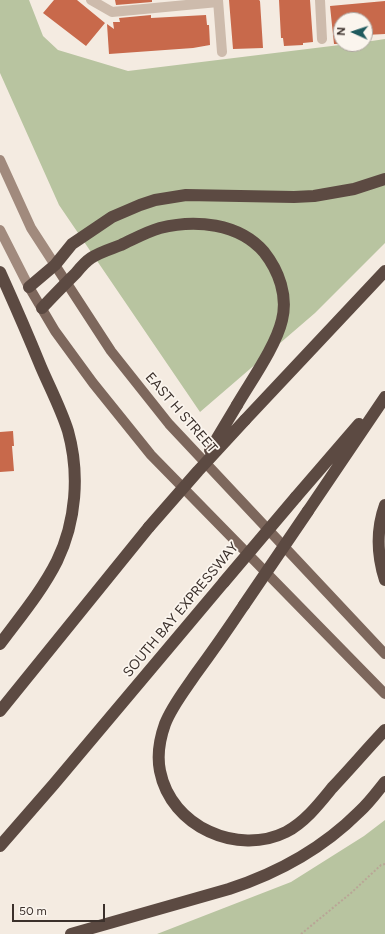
<!DOCTYPE html>
<style>
body{margin:0}
#map{position:relative;width:385px;height:934px;overflow:hidden;background:#f4ebe1;font-family:Figtree,sans-serif}
canvas{display:block}
.north{position:absolute;left:333px;top:12px;width:40px;height:40px;box-sizing:border-box;background:#fbf5ee;border:1px solid #aea6a0;border-radius:50%;rotate:273deg;font-size:11px;font-weight:700;line-height:16px;text-align:center;color:#3b302b}
.north::after{content:'';display:block;margin:auto;width:14px;height:18px;background:#1f5a5e;clip-path:polygon(50% 0,100% 100%,50% 72%,0 100%)}
.scale{position:absolute;left:12px;top:904px;width:93px;height:18px;box-sizing:border-box;border:2px solid #3b302b;border-top:0;padding-left:5px;font-size:12px;line-height:14px;white-space:nowrap;color:#3b302b;-webkit-text-stroke:3px #fbf5ee;paint-order:stroke}
</style>
<div id="map">
<canvas width="385" height="934"></canvas>
<div class="north">N</div>
<div class="scale">50 m</div>
</div>
<script>
const ctx = document.querySelector('canvas').getContext('2d');
ctx.lineJoin = 'round';
function paint(path, color) {
  ctx.fillStyle = color;
  ctx.fill(path, 'evenodd');
}
function trace(path, color, width, dash) {
  ctx.strokeStyle = color;
  ctx.lineWidth = width;
  ctx.lineCap = dash ? 'butt' : 'round';
  ctx.setLineDash(dash || []);
  ctx.stroke(path);
}
function write(font, color, halo, rows, align = 'center') {
  ctx.font = font + ' Figtree,sans-serif';
  ctx.lineWidth = 3.5;
  ctx.setLineDash([]);
  ctx.textBaseline = 'middle';
  ctx.strokeStyle = halo;
  ctx.fillStyle = color;
  for (const [text, x, y, turn = 0] of rows) {
    ctx.save();
    ctx.translate(x, y);
    ctx.rotate((+turn || 0) * Math.PI / 180);
    ctx.textAlign = isNaN(turn) ? turn : align;
    if (halo) ctx.strokeText(text, 0, 0);
    ctx.fillText(text, 0, 0);
    ctx.restore();
  }
}
paint(new Path2D(`
 M0,0H29L43,36L58,50L128,71L348,44H365V42L385,39V243L315,313L200,412L59,205L0,73Z
 M385,820V934H157L291,882L364,836Z`), '#b8c4a0');
paint(new Path2D(`
 M54,0H77L105,23L86,46L43,13Z
 M115,0H152V2L116,5Z
 M229,0H259L260,1L263,48L233,49Z
 M279,0H310L313,42L303,43V45L284,46L283,38H281Z
 M385,1V34L365,35V20H341V44H334L330,6Z
 M151,15V18L206,15L207,25H209L210,45L193,48L109,54L107,24L114,29L113,22H120L119,18Z
 M13,431L14,446H12L14,471L0,472V432Z`), '#c8694b');
trace(new Path2D(`
 M301,934L351,893L381,865L385,864`), '#b9a596', 2, [2, 2]);
trace(new Path2D(`
 M91,0L112,12L218,2
 M218,0L222,52
 M320,0L322,39`), '#cdbbac', 10);
trace(new Path2D(`
 M0,160L31,228L55,265
 M0,230L29,287`), '#a18a7d', 10);
trace(new Path2D(`
 M55,265L111,351L169,424L385,654
 M29,287L55,331L93,383L151,455L385,694`), '#7d675c', 10);
trace(new Path2D(`
 M0,272C14,303 28,335 41,367C50,388 61,409 68,431C80,474 76,522 57,561C42,591 20,617 0,644
 M29,287L55,265L72,244L112,217L140,205L155,200L186,195L294,197L314,196L354,189L385,179
 M42,308C53,296 64,285 76,273C80,268 85,262 91,258C100,252 111,249 121,245C134,239 146,232 160,228C195,219 239,223 264,252C279,271 288,296 282,320C276,346 251,381 237,405
 M245,420L385,271
 M296,497L359,424
 M385,505C376,530 377,555 385,580
 M308,511L385,397
 M244,605C228,629 212,652 195,675C185,690 172,706 165,724C160,738 157,756 160,771C171,827 238,856 286,832C305,822 319,804 332,788C350,769 367,749 385,730
 M0,711L149,527
 M0,846L54,784L224,582
 M71,934L229,889C278,873 322,849 359,812C369,803 377,792 385,782`), '#5c4a42', 12);
trace(new Path2D(`
 M210,450L237,405
 M149,527L198,471L245,420
 M224,582L296,497
 M244,605L308,511`), '#5c4a42', 12);
write('14px', '#3b302b', '#fbf5ee', [
 ["EAST H STREET",181,413,49],
 ["SOUTH BAY EXPRESSWAY",181,610,-50]
]);
</script>
